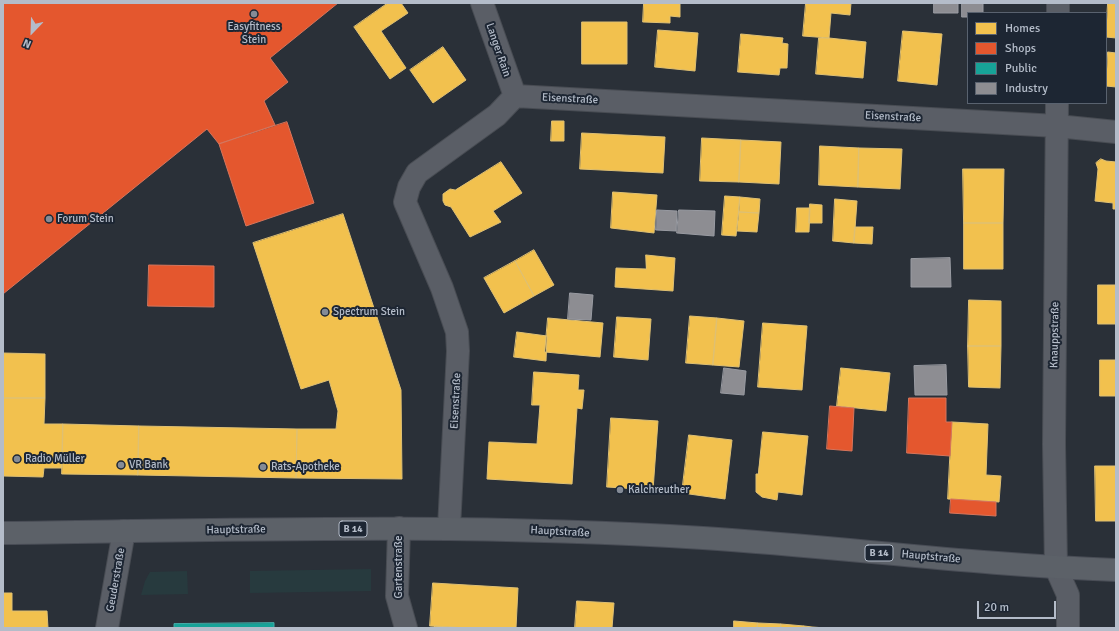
<!DOCTYPE html>
<meta charset="utf-8">
<style>
body{margin:0}
#map{position:relative;width:1119px;height:631px;overflow:hidden;background:#2a3038;font-family:Signika,sans-serif}
canvas{display:block}
.frame{position:absolute;inset:0;border:4px solid #b4bcc9;pointer-events:none}
.legend{position:absolute;left:967px;top:12px;width:140px;height:92px;box-sizing:border-box;background:#1d2633;border:1px solid #59626f;margin:0;padding:5px 7px;list-style:none;font-size:12px;color:#b4bcc9}
.legend li{display:flex;align-items:center;gap:8px;height:20px}
.legend b{width:20px;border:1px solid #59626f}
.north{position:absolute;left:12px;top:12px;width:40px;height:40px;-webkit-text-stroke:3px #1d2633;paint-order:stroke;rotate:203deg;font-size:11px;font-weight:700;line-height:16px;text-align:center;color:#b4bcc9}
.north::after{content:'';display:block;margin:auto;width:14px;height:18px;background:#b4bcc9;clip-path:polygon(50% 0,100% 100%,50% 72%,0 100%)}
.scale{position:absolute;left:977px;top:601px;width:79px;height:18px;box-sizing:border-box;border:2px solid #b4bcc9;border-top:0;padding-left:5px;font-size:12px;line-height:14px;white-space:nowrap;color:#b4bcc9;-webkit-text-stroke:3px #1d2633;paint-order:stroke}
</style>
<div id="map">
<canvas width="1119" height="631"></canvas>
<div class="frame"></div>
<ul class="legend">
<li><b style="height:11px;background:#f2c14e"></b>Homes</li>
<li><b style="height:11px;background:#e4572e"></b>Shops</li>
<li><b style="height:11px;background:#17a398"></b>Public</li>
<li><b style="height:11px;background:#8d8d92"></b>Industry</li>
</ul>
<div class="north">N</div>
<div class="scale">20 m</div>
</div>
<script>
const ctx = document.querySelector('canvas').getContext('2d');
ctx.lineJoin = 'round';
function paint(path, color) {
  ctx.fillStyle = color;
  ctx.fill(path, 'evenodd');
}
function trace(path, color, width, dash) {
  ctx.strokeStyle = color;
  ctx.lineWidth = width;
  ctx.lineCap = dash ? 'butt' : 'round';
  ctx.setLineDash(dash || []);
  ctx.stroke(path);
}
function write(font, color, halo, rows, align = 'center') {
  ctx.font = font + ' Signika,sans-serif';
  ctx.lineWidth = 4;
  ctx.setLineDash([]);
  ctx.textBaseline = 'middle';
  ctx.strokeStyle = halo;
  ctx.fillStyle = color;
  for (const [text, x, y, turn = 0] of rows) {
    ctx.save();
    ctx.translate(x, y);
    ctx.rotate((+turn || 0) * Math.PI / 180);
    ctx.textAlign = isNaN(turn) ? turn : align;
    if (halo) ctx.strokeText(text, 0, 0);
    ctx.fillText(text, 0, 0);
    ctx.restore();
  }
}
paint(new Path2D(`
 M371,569V591L250,593V571Z
 M187,571L188,594L141,595L145,581L150,572Z`), '#273a3e');
const homes = new Path2D(`
 M388,3H401L408,13L381,31L406,68L390,79L354,27Z
 M644,3H680V17L670,16V23L643,22Z
 M806,3H851L850,15L831,13L829,38L803,36Z
 M1108,3H1116V38L1106,37Z
 M582,22H627V64H582Z
 M658,30L698,33L695,71L655,67Z
 M903,31L942,34L937,85L898,81Z
 M741,34L783,38L782,43L788,44L787,68H780L779,75L738,72Z
 M819,38H829L866,42L863,78L816,74Z
 M443,47L466,80L433,103L410,70Z
 M1108,52L1116,53V87L1106,86Z
 M552,121H564V141H551Z
 M582,133L665,137L663,173L580,169Z
 M702,138L741,140L739,182L700,181Z
 M741,140L781,142L779,184L739,182Z
 M820,146L859,148L858,187L819,185Z
 M859,148L902,149L900,189L858,187Z
 M1101,159L1106,161L1116,162V209H1113V203L1095,201L1098,169L1096,163Z
 M501,162L522,193L493,211L501,222L470,237L451,207L445,205L443,201V194L450,189L455,190Z
 M963,169H1004L1003,223H964Z
 M613,192L657,195L654,233L611,228Z
 M725,196L740,197L736,236L722,235Z
 M740,197L760,199L759,213L739,212Z
 M835,199L857,201L854,243L833,241Z
 M810,204L822,205V223H809Z
 M797,208H810L809,232H796Z
 M739,212L759,213L757,232L737,231Z
 M343,214L401,390L402,479L296,478L297,429H336L338,411L329,380L301,389L253,243Z
 M964,223H1003V269H964Z
 M855,227H873L872,244L854,243Z
 M534,250L554,285L534,296L515,261Z
 M646,255L675,258L673,291L615,287L616,268L646,269Z
 M515,261L534,296L504,313L484,278Z
 M1098,285H1116V324H1098Z
 M969,300L1001,301V346H968Z
 M690,316L717,318L713,365L686,363Z
 M617,317L651,319L648,360L614,357Z
 M548,318L603,323L600,357L545,352Z
 M717,318L744,321L739,367L713,365Z
 M763,323L807,326L802,390L758,387Z
 M517,332L547,336L546,361L514,357Z
 M968,346H1001L1000,388L969,387Z
 M3,353L45,354V398H3Z
 M1100,360H1116V396H1100Z
 M841,368L890,373L886,411L837,406Z
 M534,372L579,375L578,390H584L582,409L577,408L572,484L487,479L489,442L537,444L540,405H532Z
 M3,398H45L44,424H63L62,468H44L43,477L3,476Z
 M611,418L658,421L653,490L607,487Z
 M952,422L988,424L986,475L1001,476L999,502L948,499Z
 M63,424L139,426L138,475L62,474Z
 M139,426L297,429L296,478L138,475Z
 M763,432L808,436L802,495L778,492L777,500L762,497L756,492V474H758Z
 M689,435L732,440L725,499L682,493Z
 M1095,466H1116V521H1096Z
 M433,583L518,588L516,628H469L430,626Z
 M3,593H12V611H47L48,628H3Z
 M577,601L614,603L612,628H575Z
 M734,621L758,623L757,628H734Z
 M758,623L781,624V628H757Z
 M781,624L804,626V628H781Z
 M435,626L465,628H435Z
 M804,626L812,627L826,628H804Z`);
paint(homes, '#f2c14e');
trace(homes, '#dfc073', 1);
const shops = new Path2D(`
 M3,3H338L270,58L288,82L264,101L275,125L219,144L207,129L3,294Z
 M287,122L314,203L246,226L219,144Z
 M149,265L214,266V307L148,306Z
 M909,398H946V422H952L950,456L907,453Z
 M830,406L854,408L852,451L827,449Z
 M951,499L996,502V516L950,513Z`);
paint(shops, '#e4572e');
trace(shops, '#d6755c', 1);
const public = new Path2D(`
 M274,623V628H174V624Z`);
paint(public, '#17a398');
trace(public, '#46aaa7', 1);
const industry = new Path2D(`
 M934,3H958V13H934Z
 M962,3H983V13H968V17H962Z
 M657,210L677,211L676,231L656,230Z
 M679,210L715,211L714,236L677,233Z
 M950,258L951,287H911V259Z
 M570,293L593,295L591,320L568,319Z
 M946,365L947,395H915L914,366Z
 M724,368L746,371L744,395L721,393Z`);
paint(industry, '#8d8d92');
trace(industry, '#999ba2', 1);
const street = new Path2D(`
 M482,3L515,96
 M1058,13V3
 M1057,103L1054,444L1056,568L1068,595V628
 M399,528L397,596L406,628
 M449,528L458,351L457,332L442,288L405,202L409,187L417,173L497,115L515,96L1057,126L1116,132
 M107,628L124,531`);
const primary = new Path2D(`
 M3,533C236,530 470,523 703,538C841,547 978,565 1116,570`);
trace(street, '#484c53', 24);
trace(primary, '#484c55', 24);
trace(street, '#5a5e66', 22);
trace(primary, '#5c6168', 22);
for (const [x, y, r, color] of [
 [254,14,4,"#848b96"],
 [49,219,4,"#848b96"],
 [325,312,4,"#848b96"],
 [17,459,4,"#848b96"],
 [121,465,4,"#848b96"],
 [263,467,4,"#848b96"],
 [620,490,4,"#848b96"]
]) {
  const dot = new Path2D();
  dot.arc(x, y, r, 0, 2 * Math.PI);
  ctx.fillStyle = color;
  ctx.fill(dot);
  trace(dot, '#1d2633', 1.5);
}
for (const [x, y, w] of [
 [353,529,28],
 [879,553,28]
]) {
  const box = new Path2D();
  box.roundRect(x - w / 2, y - 8, w, 16, 3);
  ctx.fillStyle = '#1d2633';
  ctx.fill(box);
  trace(box, '#b4bcc9', 1);
}
write('bold 10px', '#b4bcc9', null, [
 ["B 14",353,529],
 ["B 14",879,553]
]);
write('11px', '#b4bcc9', '#1d2633', [
 ["Easyfitness",254,27,"center"],
 ["Stein",254,40,"center"],
 ["Forum Stein",57,219],
 ["Spectrum Stein",333,312],
 ["Radio Müller",25,459],
 ["VR Bank",129,465],
 ["Rats-Apotheke",271,467],
 ["Kalchreuther",628,490]
], 'left');
write('11px', '#b4bcc9', '#1d2633', [
 ["Langer Rain",498,50,71],
 ["Eisenstraße",570,99,3],
 ["Eisenstraße",893,117,3],
 ["Knauppstraße",1055,335,-89],
 ["Eisenstraße",456,401,-87],
 ["Hauptstraße",236,530,-1],
 ["Hauptstraße",560,532,3],
 ["Hauptstraße",931,557,5],
 ["Gartenstraße",399,567,-90],
 ["Geuderstraße",116,580,-80]
]);
</script>
